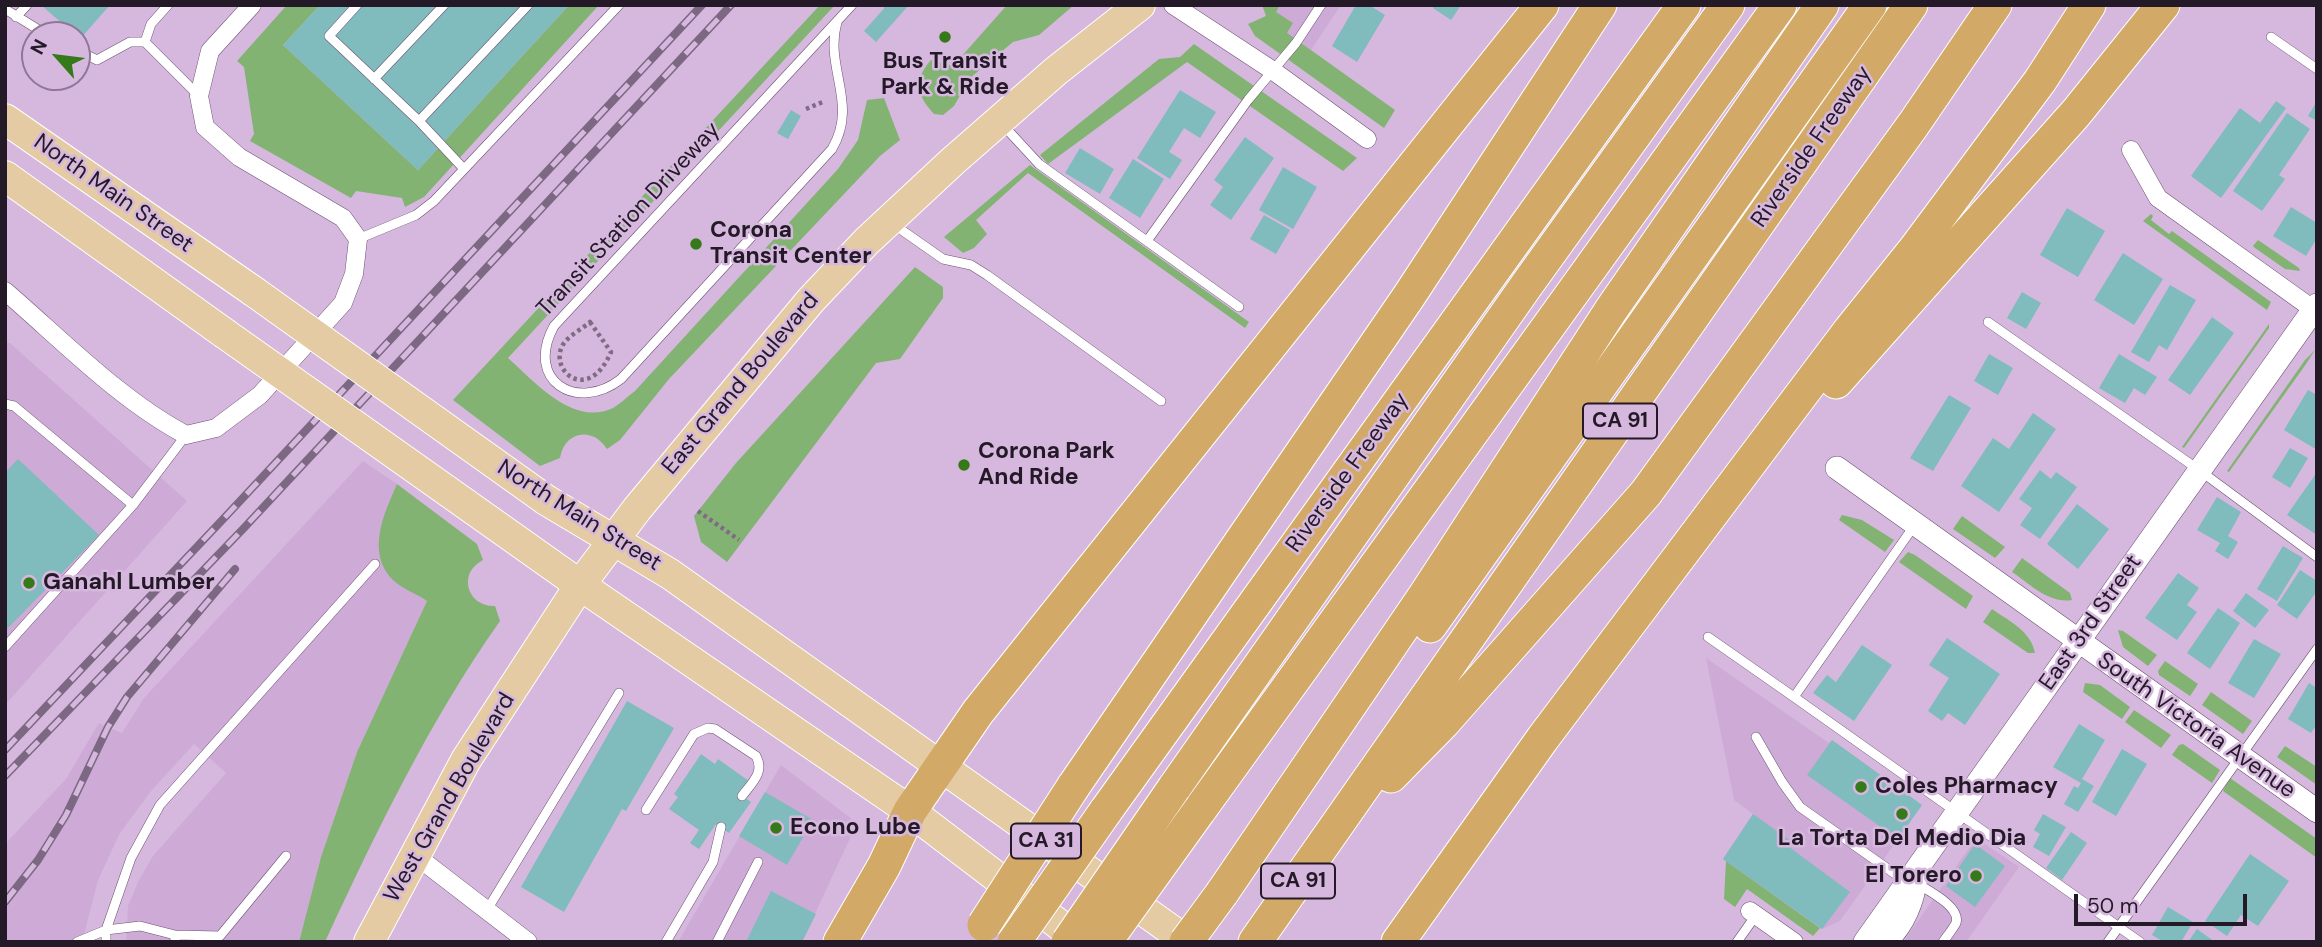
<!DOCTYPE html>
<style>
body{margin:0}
#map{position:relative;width:2322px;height:947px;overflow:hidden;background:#d6b8de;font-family:"DM Sans",sans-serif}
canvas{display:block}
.frame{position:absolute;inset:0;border:7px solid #241927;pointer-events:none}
.north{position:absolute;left:21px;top:21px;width:70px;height:70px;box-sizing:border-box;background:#d6b8de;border:2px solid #8f7895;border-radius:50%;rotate:298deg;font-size:19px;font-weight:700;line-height:28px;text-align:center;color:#241927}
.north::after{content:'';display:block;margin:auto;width:24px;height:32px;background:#35791a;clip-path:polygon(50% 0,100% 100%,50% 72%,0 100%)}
.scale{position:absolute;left:2074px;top:894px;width:173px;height:32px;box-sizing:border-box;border:4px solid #241927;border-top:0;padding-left:9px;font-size:21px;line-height:24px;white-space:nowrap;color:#241927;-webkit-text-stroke:5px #d6b8de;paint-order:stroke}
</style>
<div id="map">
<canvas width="2322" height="947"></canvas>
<div class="frame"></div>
<div class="north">N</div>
<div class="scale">50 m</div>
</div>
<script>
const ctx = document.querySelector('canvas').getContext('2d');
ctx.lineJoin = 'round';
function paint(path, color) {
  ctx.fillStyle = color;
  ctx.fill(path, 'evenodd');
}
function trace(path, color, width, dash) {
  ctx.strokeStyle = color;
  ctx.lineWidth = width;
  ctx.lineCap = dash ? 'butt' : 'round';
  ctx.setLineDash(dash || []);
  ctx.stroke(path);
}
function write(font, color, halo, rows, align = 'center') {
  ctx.font = font + ' "DM Sans",sans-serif';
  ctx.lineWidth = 5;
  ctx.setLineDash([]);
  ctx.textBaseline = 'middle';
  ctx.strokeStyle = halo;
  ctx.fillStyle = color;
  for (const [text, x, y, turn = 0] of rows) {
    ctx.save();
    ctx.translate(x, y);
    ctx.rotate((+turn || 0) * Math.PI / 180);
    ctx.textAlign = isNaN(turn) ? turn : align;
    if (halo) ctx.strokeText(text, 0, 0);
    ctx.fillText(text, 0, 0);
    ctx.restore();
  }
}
paint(new Path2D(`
 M1262,5H1341L1311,50L1271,22Z
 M5,343H10L187,501L5,705Z
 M363,461L397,484L387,506L394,581L427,601L357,752L321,857L299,942H126L128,906L138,882L153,856L226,773L194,744L152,790L120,833L98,880L84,935V942H5V844L66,779L99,723L122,733L144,698Z
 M1706,658L1829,743L1832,740L1922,805L1840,921L1822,929L1723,859L1753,814L1734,800Z
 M781,765L857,823L802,942H678Z
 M1976,838L2019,867L1966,942H1903Z`), '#cdabd6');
paint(new Path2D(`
 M287,5H320L283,45L418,170L569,5H599L424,197L405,207L402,198L356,191L351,198L250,141L254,134L244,67L237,61Z
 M820,5H835L508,358C535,382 573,427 613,408C620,404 628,396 635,391L838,169L858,140L867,100L884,98L900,140L880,156L669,379L620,440L607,449C593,426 564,431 560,458L540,466L453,400Z
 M1007,5H1074L1039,35L1013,42L970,78L954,106L943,115L934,114C916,94 913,81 931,60L953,66Z
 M1262,5H1280L1276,12L1293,23L1287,33L1395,110L1384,128L1255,36L1248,24L1266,16Z
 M1194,44L1357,158L1343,171L1187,62L1048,164L1040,155L1159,59L1180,57Z
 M1030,165L1249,322L1245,328L1028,173L976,220L987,234L974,248L963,253L944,237Z
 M2151,214L2153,216L2151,220L2169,234L2172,231L2271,302L2267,310L2143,221Z
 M2258,240L2299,268L2300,271L2285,269L2255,248L2253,246Z
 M915,267L943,287V298L900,359L876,363L727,562L701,542L694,516L736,463Z
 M2269,324V328L2184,448L2182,447Z
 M2315,350L2306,364L2229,472L2227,471L2305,360Z
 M397,484L477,544L483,560C457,573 467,607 495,606L500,621C430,720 376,832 325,942H299L321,857L357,752L427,601C417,594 403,589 394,581C365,554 384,513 397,484Z
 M1842,515L1862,520L1894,540L1885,552L1839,520Z
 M1962,516L2005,547L1995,558L1953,529Z
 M1908,552L1915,555L1973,596L1966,609L1899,562Z
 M2022,558L2070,593L2072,600C2049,604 2030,584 2012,572Z
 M1992,609C2009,621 2031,631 2035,653H2028L1983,622Z
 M2118,630L2123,631L2157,655L2148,666L2123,647Z
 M2165,661L2198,684L2190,696L2159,675L2158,671Z
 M2085,683L2100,685L2130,707L2122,719L2083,692Z
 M2211,692L2252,721L2243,734L2202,705Z
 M2134,710L2171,735L2161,748L2125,722Z
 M2183,744L2220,770L2212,783L2172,755L2179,745Z
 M2285,746L2317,767V785L2277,757Z
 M2230,778L2317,839V858L2223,791Z
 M1726,861L1820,928L1813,936L1747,889L1735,907L1724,899Z`), '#82b373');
paint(new Path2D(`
 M41,5H110L80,39Z
 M320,5H569L418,170L283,45Z
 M887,5H909L876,42L864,31Z
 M1356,5H1369L1385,15L1357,62L1332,46Z
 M1434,5H1461L1451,20L1433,8Z
 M1180,90L1216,112L1200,138L1184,128L1169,152L1182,160L1170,179L1137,158Z
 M2276,101L2286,108L2221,198L2191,176L2240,108L2260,123Z
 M2317,101V121L2308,116Z
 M791,110L801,116L788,139L777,133Z
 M2287,113L2310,129L2279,175L2285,179L2262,211L2233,191Z
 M1245,137L1274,158L1231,220L1210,205L1223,187L1214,180Z
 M1080,148L1114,169L1100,194L1065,173Z
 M1133,159L1164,179L1140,218L1109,198Z
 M1283,167L1317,187L1293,229L1259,210Z
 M2291,207L2317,223V238L2306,256L2273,236Z
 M2067,208L2105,231L2078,277L2040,255Z
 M1264,215L1290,230L1276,254L1250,239Z
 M2123,253L2163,279L2134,325L2094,300Z
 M2170,285L2196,300L2167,350L2159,345L2149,362L2131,352Z
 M2022,292L2041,303L2026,329L2007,318Z
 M2212,317L2234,333L2190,395L2168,380Z
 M1989,354L2013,368L1998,395L1974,381Z
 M2119,354L2157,377L2145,395L2134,388L2125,403L2099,388Z
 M2308,390L2317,395V450L2284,430Z
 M1949,395L1971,408L1933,471L1910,458Z
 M2033,413L2056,429L1999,512L1961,486L1993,438L2009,449Z
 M2290,448L2308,458L2290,488L2272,477Z
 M18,459L99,535L5,631V473Z
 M2040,470L2051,479L2056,472L2077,487L2040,539L2020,525L2032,508L2019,499Z
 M2317,472V535L2287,515Z
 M2217,497L2241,512L2228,536L2238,542L2228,559L2215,551L2220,543L2197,530Z
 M2077,504L2109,529L2078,569L2047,544Z
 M2283,546L2303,558L2277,601L2257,589Z
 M2300,570L2317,581V591L2297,619L2277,605Z
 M2178,573L2199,588L2187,605L2197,612L2177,640L2145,618Z
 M2246,593L2269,610L2255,628L2233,611Z
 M2218,608L2240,623L2210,669L2187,653Z
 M1947,638L2000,674L1965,725L1948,713L1942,721L1928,711L1949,678L1929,665Z
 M2254,639L2281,654L2254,698L2228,683Z
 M1862,645L1892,665L1854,721L1813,693L1827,675L1836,682Z
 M2309,683L2317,688V724L2311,733L2288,719Z
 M627,701L674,728L626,811L622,809L564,912L521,887Z
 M2079,724L2105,740L2082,779L2094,786L2078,812L2064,804L2074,786L2078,788L2081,783L2053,767Z
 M1832,740L1922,805L1898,839L1807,775Z
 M2122,749L2147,764L2116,816L2092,802Z
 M701,754L715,764L718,759L749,781L740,794L751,802L729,833L716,824L699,849L690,843L699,830L669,809L678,797L674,794Z
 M765,792L813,820L787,865L739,836Z
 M1753,814L1792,842L1789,847L1850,892L1822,929L1723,859Z
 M2043,814L2066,827L2049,856L2033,847L2040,834L2034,830Z
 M2071,832L2087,843L2062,880L2046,868Z
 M1975,844L2005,866L1975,907L1946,886Z
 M2250,854L2289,881L2258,926L2241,915L2227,936L2205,921Z
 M771,891L816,914L802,942H746Z
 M2168,907L2193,922L2181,942H2164L2152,935Z
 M2197,929L2215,942H2188Z`), '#80bbbd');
const service = new Path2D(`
 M357,5L329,36L419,121L464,169
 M5,9L47,35
 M16,17L27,5
 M837,22C824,68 859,103 832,149L621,379C577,413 524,381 554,326C654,219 753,112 852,5
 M2271,37L2317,69
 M145,42L151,24L168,5
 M77,50L97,60L130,42H145L199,96
 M374,79L444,5
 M419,121L528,5
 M1003,125L1039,164L1239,307
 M893,224L943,259L971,265L987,275L1161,401
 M358,239L416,215L434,201L619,5
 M1147,241L1248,100L1296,43L1321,5
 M1988,322L2199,470L2317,557
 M5,404L14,406L133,505L186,435
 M1708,637L1794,697L1914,526
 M5,647L133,505
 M1794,697L2140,942
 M1756,737L1782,782L1800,807L1905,881
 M646,810L694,734L708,728L715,729L756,756C765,772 752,783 742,796
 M1918,884C1929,891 1961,907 1956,923C1953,929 1947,936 1943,942
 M487,910L619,693
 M175,935L220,936L286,856
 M77,942L106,930L140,926L175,935V942
 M106,942V930L131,858L160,805L375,564
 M666,942L713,862L721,827
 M717,942L758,862
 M1737,942L1756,915
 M2108,942L2317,649`);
const minor = new Path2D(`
 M1173,5L1272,70L1367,139
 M2131,150L2158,198L2317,312
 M5,291C62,340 120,400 186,435L216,428L260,395L343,303L354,274L358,239L343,218L239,157L205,127L199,96L210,51L252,5
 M415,855L528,942
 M1750,911L1794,942`);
const tertiary = new Path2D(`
 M1837,468L2317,811
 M1865,942L2317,305
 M1885,942C1904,924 1913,902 1916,877`);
const primary = new Path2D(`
 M5,119L253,291
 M5,176L224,333
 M357,427L580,585L910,811L1082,942
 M546,500L670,574L1188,942
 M369,942L466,760L580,585L637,509L811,300L867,241L953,161L1056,71L1140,5`);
const motorway = new Path2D(`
 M1836,382L2076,113L2163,5
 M1430,626L1870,5
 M1391,776L1443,723L1646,493L1913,125L1995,5
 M1073,787L1409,296L1600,5
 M1174,788L1526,286L1728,5
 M1199,811L1780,5
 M1105,812L1684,5
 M1222,893L1425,595L1611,310L1822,5
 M840,942L884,866L910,811L978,712L1542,5
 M1255,942L1911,5
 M1398,942L1543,738L1850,330L1915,249L2040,81L2089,5`);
trace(service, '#6b5172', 10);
trace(minor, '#6b5172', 19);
trace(tertiary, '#6b5172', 24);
trace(primary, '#fff', 32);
trace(motorway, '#fff', 35);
trace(new Path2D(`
 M885,5L886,6
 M806,109L825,101
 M590,322L611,352C588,406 546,369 564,343C570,335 582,329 590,322Z
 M698,511L739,540`), '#806b85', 4.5, [3.5, 3.5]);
trace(service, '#fff', 9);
trace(minor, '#fff', 18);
trace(tertiary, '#fff', 23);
trace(primary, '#e4cba4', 30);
trace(motorway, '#d2a967', 33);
const rail = new Path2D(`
 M5,750L227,515L702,5
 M5,776L243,529L731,5
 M5,902L38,860L66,815L108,727L127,697L235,569`);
trace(rail, '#7c6882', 8);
trace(rail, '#d6b8de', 5, [16]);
const primaryBridge = new Path2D(`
 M253,291L546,500
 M224,333L357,427`);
const motorwayBridge = new Path2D(`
 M984,925L1073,787
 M1014,942L1105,812
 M1068,942L1174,788
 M1105,942L1199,811
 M1186,942L1222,893`);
trace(primaryBridge, '#fff', 32, []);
trace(motorwayBridge, '#fff', 35, []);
trace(primaryBridge, '#e4cba4', 30);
trace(motorwayBridge, '#d2a967', 33);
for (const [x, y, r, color] of [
 [945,37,7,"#35791a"],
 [696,244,7,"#35791a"],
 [964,465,7,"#35791a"],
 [29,583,7,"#35791a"],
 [1861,787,7,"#35791a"],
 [1902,814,7,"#35791a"],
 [776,828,7,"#35791a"],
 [1976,876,7,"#35791a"]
]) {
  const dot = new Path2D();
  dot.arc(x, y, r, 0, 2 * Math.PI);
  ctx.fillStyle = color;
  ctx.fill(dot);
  trace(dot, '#d6b8de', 2.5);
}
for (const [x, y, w] of [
 [1620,421,74],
 [1046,841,70],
 [1298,881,74]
]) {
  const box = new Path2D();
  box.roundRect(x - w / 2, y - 17.5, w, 35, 5);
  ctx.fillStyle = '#d6b8de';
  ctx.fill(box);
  trace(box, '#241927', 2);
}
write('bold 21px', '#241927', null, [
 ["CA 91",1620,421],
 ["CA 31",1046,841],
 ["CA 91",1298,881]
]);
write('bold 23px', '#241927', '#d6b8de', [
 ["Bus Transit",945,62,"center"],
 ["Park & Ride",945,88,"center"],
 ["Corona",710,231],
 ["Transit Center",710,257],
 ["Corona Park",978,452],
 ["And Ride",978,478],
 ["Ganahl Lumber",43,583],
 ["Coles Pharmacy",1875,787],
 ["Econo Lube",790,828],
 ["La Torta Del Medio Dia",1902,839,"center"],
 ["El Torero",1962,876,"right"]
], 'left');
write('23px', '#241927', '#d6b8de', [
 ["Riverside Freeway",1812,147,-55],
 ["North Main Street",113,194,35],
 ["Transit Station Driveway",629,220,-47],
 ["East Grand Boulevard",741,384,-50],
 ["Riverside Freeway",1348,473,-54],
 ["North Main Street",579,516,32],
 ["East 3rd Street",2091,623,-55],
 ["South Victoria Avenue",2196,726,35],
 ["West Grand Boulevard",450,798,-60]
]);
</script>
